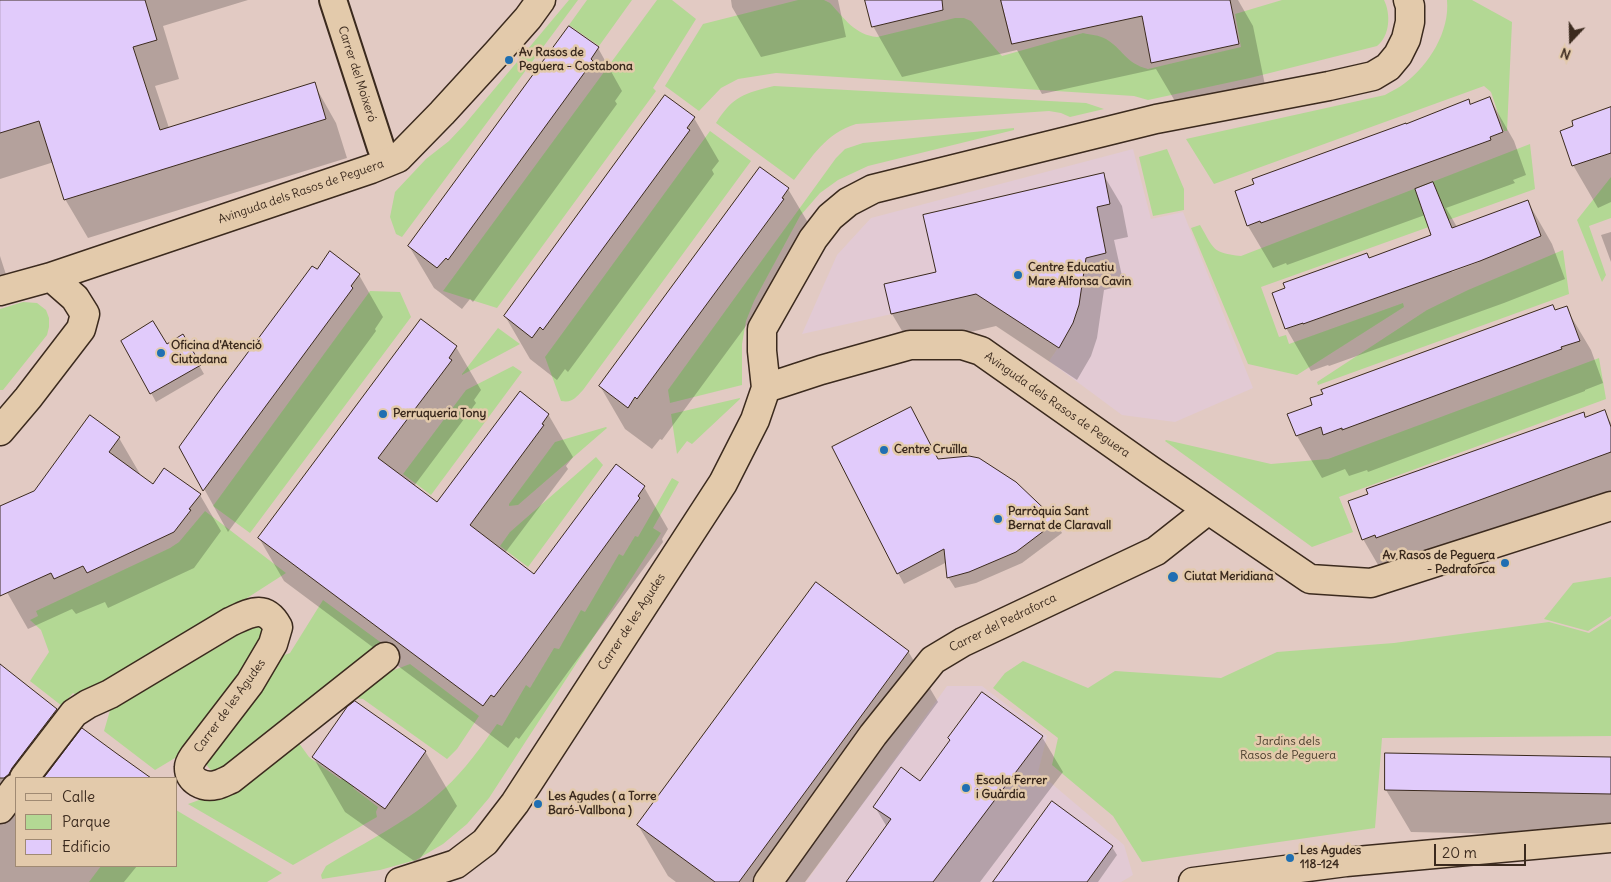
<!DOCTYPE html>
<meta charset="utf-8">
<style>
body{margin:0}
#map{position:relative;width:1611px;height:882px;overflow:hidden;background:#e2cac3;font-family:Delius,sans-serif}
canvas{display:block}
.legend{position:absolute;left:15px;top:777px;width:162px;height:90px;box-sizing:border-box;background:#e3caab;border:1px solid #a08a73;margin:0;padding:6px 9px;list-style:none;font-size:15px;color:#3b2a1e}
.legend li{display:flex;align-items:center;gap:10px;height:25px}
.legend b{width:25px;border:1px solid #a08a73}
.north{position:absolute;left:1546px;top:15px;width:50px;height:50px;-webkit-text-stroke:4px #e3caab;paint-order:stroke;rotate:201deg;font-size:14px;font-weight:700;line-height:20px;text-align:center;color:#3b2a1e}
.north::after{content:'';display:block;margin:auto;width:18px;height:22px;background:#3b2a1e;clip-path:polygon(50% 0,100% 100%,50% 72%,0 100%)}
.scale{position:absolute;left:1434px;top:844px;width:92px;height:22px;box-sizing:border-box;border:2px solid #3b2a1e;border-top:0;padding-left:6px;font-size:15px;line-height:18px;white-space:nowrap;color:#3b2a1e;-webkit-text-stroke:4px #e3caab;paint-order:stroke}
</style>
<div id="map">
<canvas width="1611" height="882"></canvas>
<ul class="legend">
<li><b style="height:6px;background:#e3caab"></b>Calle</li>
<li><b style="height:14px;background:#b3d894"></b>Parque</li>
<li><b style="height:14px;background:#e1cbfb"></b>Edificio</li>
</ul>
<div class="north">N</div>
<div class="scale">20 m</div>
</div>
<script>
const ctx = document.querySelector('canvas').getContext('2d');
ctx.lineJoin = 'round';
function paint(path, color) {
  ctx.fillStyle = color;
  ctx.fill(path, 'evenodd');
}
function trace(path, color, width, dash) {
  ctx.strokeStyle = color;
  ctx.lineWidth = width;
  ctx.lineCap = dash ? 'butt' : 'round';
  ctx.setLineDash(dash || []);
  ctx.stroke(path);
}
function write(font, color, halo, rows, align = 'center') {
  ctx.font = font + ' Delius,sans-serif';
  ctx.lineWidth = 5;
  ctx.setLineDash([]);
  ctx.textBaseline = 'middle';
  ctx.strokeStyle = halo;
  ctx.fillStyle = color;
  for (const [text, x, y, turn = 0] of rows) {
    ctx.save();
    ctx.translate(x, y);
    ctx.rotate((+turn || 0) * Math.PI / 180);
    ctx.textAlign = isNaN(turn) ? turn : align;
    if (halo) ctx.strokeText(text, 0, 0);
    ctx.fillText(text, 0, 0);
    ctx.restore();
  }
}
paint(new Path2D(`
 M1133,149L1151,219L1183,212L1253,388L1175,422L1122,415L1049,361L1058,348L977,295L802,334L837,255L871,218Z
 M947,686H982L1047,736L1038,772L1124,845L1133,875L1121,882H806Z`), '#e2cad4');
paint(new Path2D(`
 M569,0H578L402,237L396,234L390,217L395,192L426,159L449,141L465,124Z
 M587,0H632L599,46L569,25Z
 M657,0H672L696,19L653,88L656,91L497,308L443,291Z
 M798,0H824L830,3C844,18 855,35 877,37L955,18H964L971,21L1002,56L1083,33C1091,35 1099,35 1106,39C1123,49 1125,63 1148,69L1241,47L1235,14L1282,0H1384C1391,14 1390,36 1377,46L1250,78L1148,100L1134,96L776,73L738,79L721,88L699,111L665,86L703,24Z
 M1447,0H1472L1512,22L1507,131H1504L1491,92L1484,86L1214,184L1186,139L1385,95C1391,91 1399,88 1405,83C1429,65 1450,31 1447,0Z
 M774,86L1086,103L1104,109L1070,117L1061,113L1049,111L856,124C825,134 813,156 794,180L716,123C733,96 745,93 774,86Z
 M1014,128V130L868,166L838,180L820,193L800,216L754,301L746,321L742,344V385L670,403L668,390L836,158L845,149L863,143Z
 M710,131L751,161L583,390C575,398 573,403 561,401L545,357Z
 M1530,144L1535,189L1261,287L1279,337L1286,335L1289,344L1403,303L1404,307L1297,375L1248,364L1191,228L1200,225C1214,249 1212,253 1241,256Z
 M1167,149L1184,189V210L1153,216L1139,157Z
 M1611,177V218L1589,226L1606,275L1602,282L1577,220Z
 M1563,250L1569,294L1318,385L1317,382L1427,310L1468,290Z
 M370,291L400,292L411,317L250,533L213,506Z
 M23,302L37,303L46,310L49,318V327L47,335L3,390H0V309Z
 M498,328L520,344L462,375V374Z
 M1599,358L1606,399L1339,497L1353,532L1312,547L1165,441L1166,440L1271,464L1328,459Z
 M513,366L522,372L431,495L403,474L466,390Z
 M740,398V399L692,444L687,441L677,454L671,414Z
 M606,427L607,428L518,505L509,506V504L555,442Z
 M596,457L603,465L528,567L500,546L510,532Z
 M672,478L679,482L653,528L661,533L489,798L467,824L443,844L416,860L380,870L322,879L321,875L326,866C365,842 410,821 444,789C465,770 481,747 497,724L502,726L526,685L530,688L554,648L559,649L581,610L585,612L619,554L623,556L635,536L638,537Z
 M205,511L286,573L177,643L78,696L73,693L62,706L30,681L49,652L41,630L30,620L38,616L36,611L170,548L179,542Z
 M1611,577V616L1588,631L1544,619L1573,583Z
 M323,600L383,644L232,766L216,772C210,770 207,767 205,761L279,657L290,653Z
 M1611,619V736L1382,738L1375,828L1142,862L1113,816L1052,765L1058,738L993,688L1005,673L1023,661L1088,688L1115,671L1221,678L1277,652L1394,643L1549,622L1589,633Z
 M261,625L271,633L199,730L175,758L155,770L104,731L111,707L115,703L215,649L253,626Z
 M410,664L479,716L457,749L447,759L363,699L352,698L378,676Z
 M296,739L309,757L341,780L346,773L358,782L353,788L378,807L376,812L377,817L293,865L188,804L219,793Z
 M176,810L282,873L267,882H89L101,866H176Z`), '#b3d894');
paint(new Path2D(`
 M0,0H248L163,26L179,79L155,86L169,128L314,84L336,123L347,158L88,238L65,199L54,162L0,179Z
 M731,0H838L846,37L761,57L732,7Z
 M866,0H1238L1253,26L1267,95L1182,113L1156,69L1042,94L1017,50L902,77L873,26Z
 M598,48L622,91L615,101L617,104L473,302L470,299L462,309L434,288L409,246Z
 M1490,99L1514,141L1526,175L1513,180L1515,183L1446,208L1457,227L1528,202L1552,244L1565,279L1504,303L1329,366L1328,365L1311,371L1286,328L1369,259L1433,236L1425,215L1287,265L1286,263L1273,268L1248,226L1236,192L1468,101L1471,105ZM1478,260L1479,262L1452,272V269Z
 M1611,108V202L1598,208L1573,165Z
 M694,118L719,161L712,170L714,174L568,372L565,369L557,380L530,359L505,316Z
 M1103,174L1122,206L1128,237L1114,240L1124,285L1104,290L1097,338L1091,356L1077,380L996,326L911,346L892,314L937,273Z
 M788,189L813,231L807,243L662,440L660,439L652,449L625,429L600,386Z
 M1611,232V262L1601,235Z
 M0,256L11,290L0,294Z
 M317,271L359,275L383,317L375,329L376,331L228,532L181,447Z
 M1566,308L1591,350L1603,383L1585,390V391L1368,472L1367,470L1349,476L1345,469L1322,478L1297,436L1555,311Z
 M421,321L456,347L481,390L474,400L476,403L414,486L438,504L548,414L573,457L566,466L568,469L505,553L535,576L644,487L668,529L662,539L663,542L519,739L516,737L508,748L284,581L259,538Z
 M182,335L204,374L156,402L123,341L166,345Z
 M1604,412L1611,423V504L1388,582L1363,539L1583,414L1586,418Z
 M119,438L140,474L139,475L154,485L200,495L221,531L194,568L108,608L105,602L76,614L72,609L28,629L0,580V507L35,492Z
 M938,460L1015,483L1056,522L1062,533L1022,563L976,583L955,588L948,577L947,562L904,584L898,573Z
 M908,651L938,702L805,882H676L668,876L638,825Z
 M0,667L56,710L74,740L145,776L147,778H16V866H137L124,882H0Z
 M1042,737L1063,772L980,882H846L887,827L875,807L920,783Z
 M425,751L457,806L417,863L345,812L313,757Z
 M1611,758V836L1411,832L1386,790Z
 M1053,803L1112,847L1117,855L1098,882H995Z`), '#0003');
const building = new Path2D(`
 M0,0H145L157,40L133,47L160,130L315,82L326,119L64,200L39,121L0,133Z
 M865,0H942L943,10L872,27Z
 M1001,0H1230L1239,44L1151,63L1142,16L1012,44Z
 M569,26L599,47L591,59L593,61L448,260L446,258L437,268L408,246Z
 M665,95L695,117L687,128L690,130L543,330L540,327L532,338L504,316Z
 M1490,97L1503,132L1490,137L1491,140L1261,223L1260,221L1247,226L1235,191L1254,184L1252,179L1406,123V124L1469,99L1470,104Z
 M1611,107V153L1572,166L1560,131L1573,126L1572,121Z
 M760,167L789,188L782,198L784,199L637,399L635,397L628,408L599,386Z
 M1104,173L1110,204L1097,207L1106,253L1086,258L1079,305L1073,323L1059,348L976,294L891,314L884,284L936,272L923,215Z
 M1433,182L1452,228L1528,200L1541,236L1480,261L1303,324V323L1285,329L1272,293L1285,288L1283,283L1367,253L1369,258L1431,235L1415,189Z
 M330,251L360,274L351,286L353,288L203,491L179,447L217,394L312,266L317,269Z
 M1553,305L1555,310L1567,306L1580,341L1561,347L1562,349L1342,430V428L1323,435L1321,427L1296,436L1287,414L1312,405L1310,398L1323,394L1321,390Z
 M421,319L457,346L449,358L452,360L378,458L437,502L520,391L549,414L542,424L544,425L470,525L534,574L616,464L645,486L638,496L640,498L520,663L494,697L491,695L483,706L258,538Z
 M153,321L167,344L183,334L201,365L150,394L121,341Z
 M911,407L938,459L969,456L979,458L1016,482L1057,521L1016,552L969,572L947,578L944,549L897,574L832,447Z
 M1605,410L1611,427V452L1376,538L1375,535L1362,540L1348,501L1368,494L1366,489L1584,412L1585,417Z
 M90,415L120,437L109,452L153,484L164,468L201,494L189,509L191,510L174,532L87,573L83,566L54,579L51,573L0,596V506L34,491Z
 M816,582L909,651L739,882H715L637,825Z
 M0,664L57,709L12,768L9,774L4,778H0Z
 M982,692L1043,736L933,882H846L891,819L873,807L901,767L920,781L950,740L948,738Z
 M355,701L426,751L385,809L312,757L347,707Z
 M82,728L116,753L151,778H44Z
 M1385,753L1611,757V794L1385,790Z
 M1052,801L1113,846L1087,882H993Z`);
paint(building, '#e1cbfb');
trace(building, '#3b2a1e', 1);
const pedestrian = new Path2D(`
 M333,0L381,148`);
const minor = new Path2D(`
 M0,291L51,277L371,169L398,158L442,113L497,53L528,18L541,0
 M766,388L821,370L910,345H962L981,351L1150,470L1310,579L1371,583L1611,506
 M0,431L28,398L81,329L85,314L75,298L51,277
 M24,778L74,713L88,704L110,694L230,622C250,613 265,603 278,627L273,644L250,683L194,756C192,759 189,763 189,767C188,781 204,788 216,785C221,784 226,781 231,779L385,657
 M0,809L16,788
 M400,882L456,864L485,842L515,803L723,483L755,420L766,388L762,351V329L813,239L830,217L848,202L873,189L1156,119L1329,86L1373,76L1388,67L1398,55L1406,39L1410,22V6L1408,0
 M768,882L873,735L933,660L963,642L1156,551L1208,510
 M1193,882L1346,862L1611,838`);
trace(pedestrian, '#3b2a1e', 30);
trace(minor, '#3b2a1e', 31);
trace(pedestrian, '#e3caab', 26);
trace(minor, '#e3caab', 28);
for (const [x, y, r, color] of [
 [509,60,5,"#1f6fb2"],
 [1018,275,5,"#1f6fb2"],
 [161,353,5,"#1f6fb2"],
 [383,414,5,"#1f6fb2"],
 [884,450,5,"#1f6fb2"],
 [998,519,5,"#1f6fb2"],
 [1505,563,5,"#1f6fb2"],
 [1173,577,6,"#1f6fb2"],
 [966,788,5,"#1f6fb2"],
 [538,804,5,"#1f6fb2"],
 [1290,858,5,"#1f6fb2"]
]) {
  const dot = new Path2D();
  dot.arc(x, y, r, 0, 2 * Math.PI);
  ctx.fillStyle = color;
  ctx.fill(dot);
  trace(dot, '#e3caab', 2);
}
write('bold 12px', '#3b2a1e', '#e3caab', [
 ["Av Rasos de",519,53],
 ["Peguera - Costabona",519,67],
 ["Centre Educatiu",1028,268],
 ["Mare Alfonsa Cavin",1028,282],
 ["Oficina d'Atenció",171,346],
 ["Ciutadana",171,360],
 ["Perruqueria Tony",393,414],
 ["Centre Cruïlla",894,450],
 ["Parròquia Sant",1008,512],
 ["Bernat de Claravall",1008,526],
 ["Av Rasos de Peguera",1495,556,"right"],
 ["- Pedraforca",1495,570,"right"],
 ["Ciutat Meridiana",1184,577],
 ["Escola Ferrer",976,781],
 ["i Guàrdia",976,795],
 ["Les Agudes ( a Torre",548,797],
 ["Baró-Vallbona )",548,811],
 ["Les Agudes",1300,851],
 ["118-124",1300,865]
], 'left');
write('12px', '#3b2a1e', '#e3caab', [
 ["Carrer del Moixeró",357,74,72],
 ["Avinguda dels Rasos de Peguera",301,192,-19],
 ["Avinguda dels Rasos de Peguera",1057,405,35],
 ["Carrer de les Agudes",632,622,-57],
 ["Carrer del Pedraforca",1003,623,-26],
 ["Carrer de les Agudes",230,706,-54]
]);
write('12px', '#473b2a', '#e3caab', [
 ["Jardins dels",1288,742],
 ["Rasos de Peguera",1288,756]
]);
</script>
